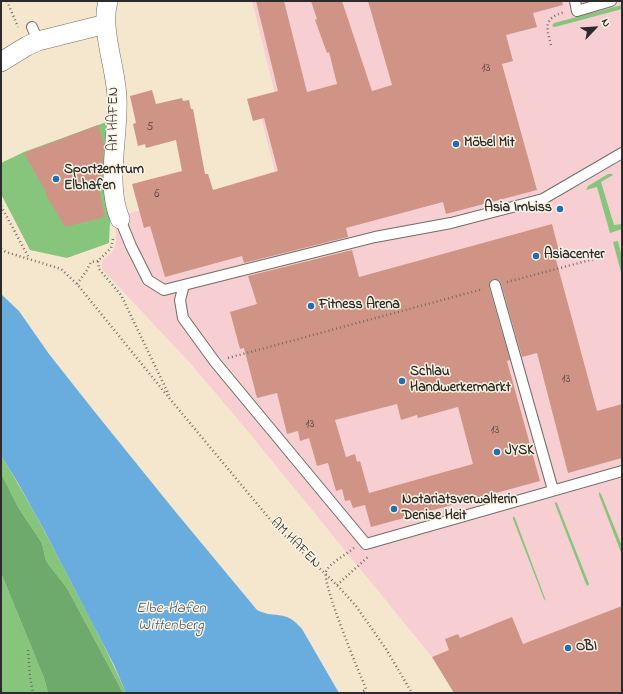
<!DOCTYPE html>
<meta charset="utf-8">
<style>
body{margin:0}
#map{position:relative;width:623px;height:694px;overflow:hidden;background:#f5e7cd;font-family:"Indie Flower",sans-serif}
canvas{display:block}
.frame{position:absolute;inset:0;border:2px solid #2b2b2b;pointer-events:none}
.north{position:absolute;left:575px;top:8px;width:40px;height:40px;-webkit-text-stroke:3px #fcf5e5;paint-order:stroke;rotate:65deg;font-size:11px;font-weight:700;line-height:16px;text-align:center;color:#2b2b2b}
.north::after{content:'';display:block;margin:auto;width:14px;height:18px;background:#2b2b2b;clip-path:polygon(50% 0,100% 100%,50% 72%,0 100%)}
</style>
<div id="map">
<canvas width="623" height="694"></canvas>
<div class="frame"></div>
<div class="north">N</div>
</div>
<script>
const ctx = document.querySelector('canvas').getContext('2d');
ctx.lineJoin = 'round';
function paint(path, color) {
  ctx.fillStyle = color;
  ctx.fill(path, 'evenodd');
}
function trace(path, color, width, dash) {
  ctx.strokeStyle = color;
  ctx.lineWidth = width;
  ctx.lineCap = dash ? 'butt' : 'round';
  ctx.setLineDash(dash || []);
  ctx.stroke(path);
}
function write(font, color, halo, rows, align = 'center') {
  ctx.font = font + ' "Indie Flower",sans-serif';
  ctx.lineWidth = 3;
  ctx.setLineDash([]);
  ctx.textBaseline = 'middle';
  ctx.strokeStyle = halo;
  ctx.fillStyle = color;
  for (const [text, x, y, turn = 0] of rows) {
    ctx.save();
    ctx.translate(x, y);
    ctx.rotate((+turn || 0) * Math.PI / 180);
    ctx.textAlign = isNaN(turn) ? turn : align;
    if (halo) ctx.strokeText(text, 0, 0);
    ctx.fillText(text, 0, 0);
    ctx.restore();
  }
}
paint(new Path2D(`
 M252,1H622V693H454L432,657L250,434L191,364L102,269V264L103,260L112,252L115,247L116,240V224L123,215L145,209L146,214L233,184L275,171L257,102L276,98Z`), '#f7cfd3');
paint(new Path2D(`
 M622,5V9L555,27L552,26L554,23Z
 M112,120L111,202L109,243L67,258L30,250L1,194V163L24,152Z
 M608,174H612L613,175L601,182L614,225L622,224V229L610,233L597,187L586,190L588,186Z
 M618,241L622,257V276L613,242Z
 M1,456C27,497 50,541 72,584C91,620 110,656 126,693H121L122,691L67,588L46,561L42,543L18,507L1,473Z
 M599,492L601,494L622,546V555L599,495Z
 M555,502L557,503L589,584L588,586L586,584L555,504Z
 M513,516L515,518L546,601L544,599L513,519Z
 M1,573L44,678L48,693H1Z`), '#88c57c');
paint(new Path2D(`
 M1,473L18,507L42,543L46,561L67,588L122,691L121,693H48L44,678L1,573Z`), '#6eaa6c');
paint(new Path2D(`
 M1,294L19,311L49,354L94,411L174,510L257,610C277,620 284,608 302,629L339,693H126L114,665L44,530L18,483L1,456Z`), '#69acde');
paint(new Path2D(`
 M256,1H284L307,92L337,84L329,52L327,53L315,20L317,19L311,1H342L372,91L392,85L368,1H562L563,5L533,13L537,27L506,35L513,61L502,64L537,190L446,214L443,202L346,228L348,237L244,263L242,256L165,277L150,226L144,228L132,184L182,171L176,140L146,148L145,144L138,146L133,124L136,123L130,96L152,90L156,104L182,98L183,101L189,100L191,109H193L205,174H208L213,190L278,171L264,118L253,121L247,99L278,91Z
 M98,125L104,145L102,180L97,182L105,217L65,227L46,195L47,194L24,153Z
 M552,224L560,255L555,256L597,411L622,404V458L568,473L537,353L522,357L501,283L499,280L494,279L490,281L489,287L510,360L507,361L540,481L371,527L365,505L353,508L350,500L345,501L342,489L336,491L328,463L317,466L309,438L300,441L298,431L287,434L277,393L257,398L244,348L240,349L230,312L257,304L248,276L352,250L359,277ZM397,404L401,420L417,415L418,418L458,407L473,464L369,493L360,461L357,462L355,454L346,457L335,420Z
 M622,606V693H454L432,657L449,650L445,639L458,634L460,638L512,617L523,644Z`), '#d09486');
const service = new Path2D(`
 M575,1L577,11L611,1
 M32,27L38,41
 M120,219L131,246L148,280L164,290L375,237L451,223L543,199L622,153
 M184,285L180,300L183,318L215,362L366,544L622,471
 M495,285L553,490`);
const minor = new Path2D(`
 M108,1C100,30 116,67 117,98C119,135 105,184 120,219
 M1,62L27,46L38,41L106,24`);
trace(service, '#726d64', 12);
trace(minor, '#726d64', 20);
trace(new Path2D(`
 M7,1L18,27
 M551,45C546,27 543,18 565,12
 M1,206L29,258
 M113,239L111,248L98,261L99,269L121,295L169,395
 M1,249L6,252L61,269L77,284L170,399L278,529L337,585L356,606L386,649L412,693
 M507,282L594,259
 M77,284L87,270L91,262L98,261
 M228,358L483,289
 M354,548C347,554 328,564 326,572C322,584 359,672 366,689L361,693
 M337,585L368,557
 M28,650L30,677L33,693`), '#726d64', 2.5, [1, 3]);
trace(service, '#fff', 10);
trace(minor, '#fff', 19);
for (const [x, y, r, color] of [
 [456,144,4,"#1f6fb2"],
 [56,179,4,"#1f6fb2"],
 [560,209,4,"#1f6fb2"],
 [536,256,4,"#1f6fb2"],
 [311,306,4,"#1f6fb2"],
 [402,381,4,"#1f6fb2"],
 [497,452,4,"#1f6fb2"],
 [394,509,4,"#1f6fb2"],
 [568,648,4,"#1f6fb2"]
]) {
  const dot = new Path2D();
  dot.arc(x, y, r, 0, 2 * Math.PI);
  ctx.fillStyle = color;
  ctx.fill(dot);
  trace(dot, '#fcf5e5', 1.5);
}
write('12px', '#544542', null, [
 ["13",486,69],
 ["5",150,128],
 ["6",157,195],
 ["13",566,380],
 ["13",310,425],
 ["13",495,431]
]);
write('14px', '#2b2b2b', '#fcf5e5', [
 ["AM HAFEN",115,119,-90],
 ["AM HAFEN",295,544,45]
]);
write('bold 14px', '#2b2b2b', '#fcf5e5', [
 ["Möbel Mit",464,144],
 ["Sportzentrum",64,171],
 ["Elbhafen",64,187],
 ["Asia Imbiss",552,209,"right"],
 ["Asiacenter",544,256],
 ["Fitness Arena",319,306],
 ["Schlau",410,373],
 ["Handwerkermarkt",410,389],
 ["JYSK",505,452],
 ["Notariatsverwalterin",402,501],
 ["Denise Heit",402,517],
 ["OBI",576,648]
], 'left');
write('italic 15px', '#41586a', '#fcf5e5', [
 ["Elbe-Hafen",171,610],
 ["Wittenberg",171,627]
]);
</script>
